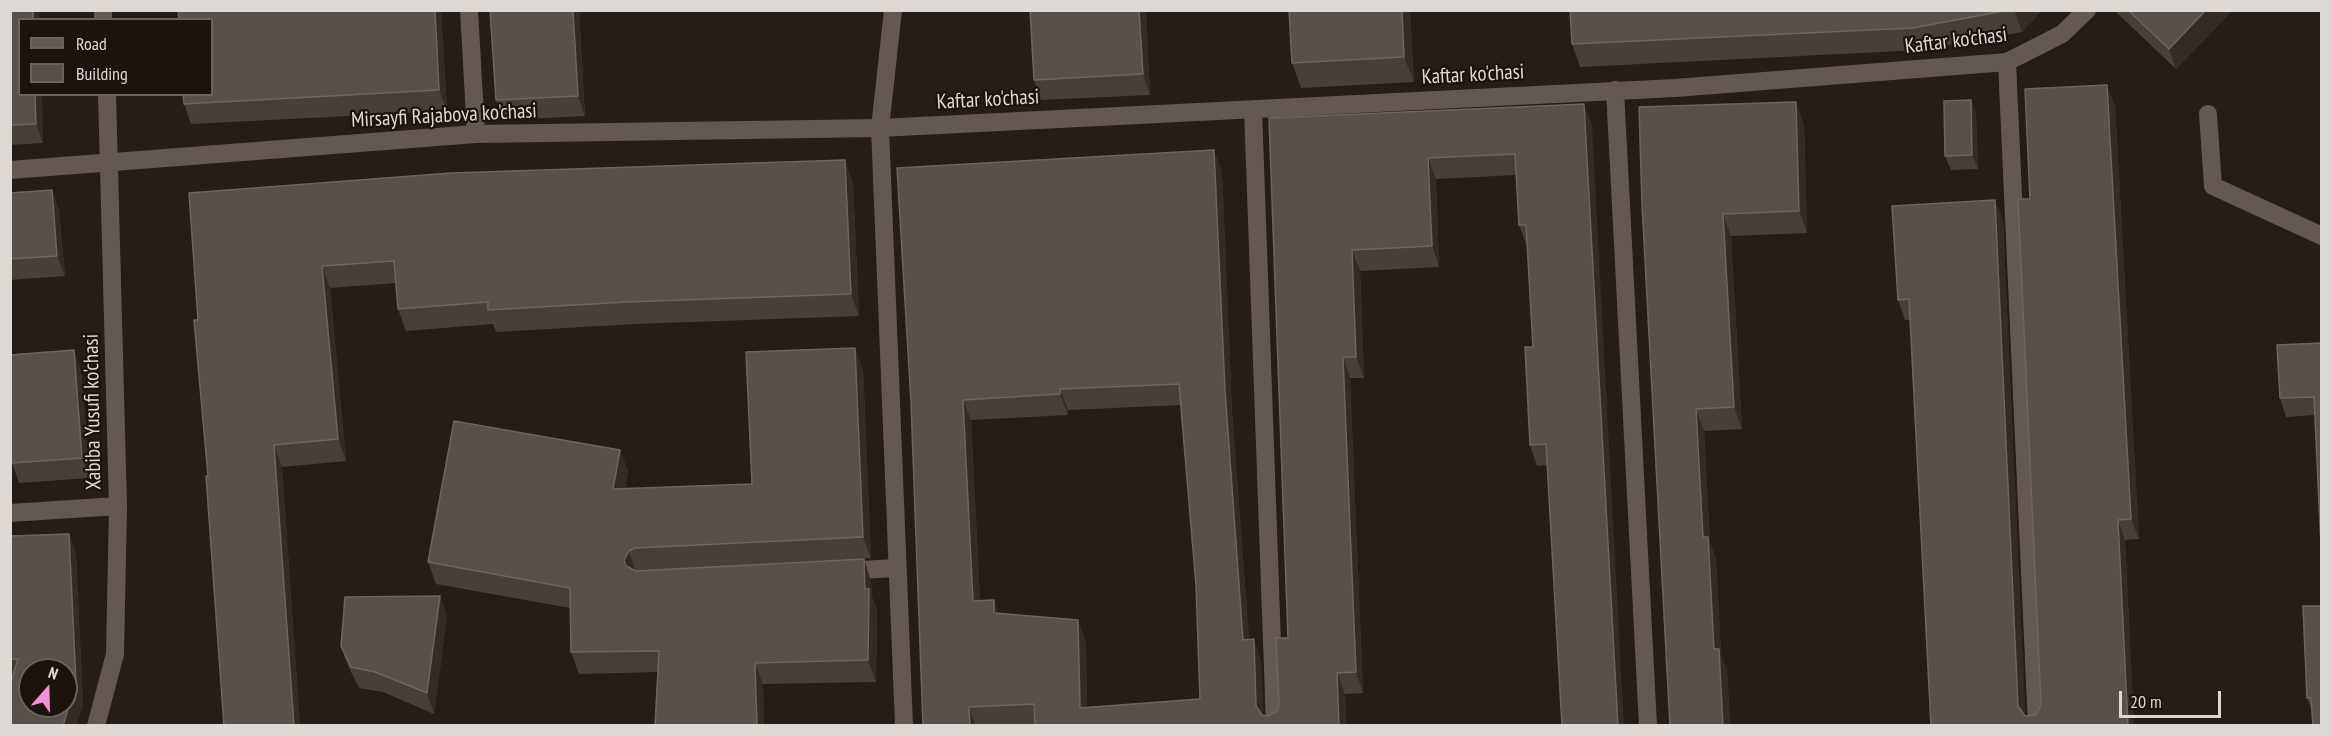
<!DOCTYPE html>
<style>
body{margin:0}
#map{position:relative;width:2332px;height:736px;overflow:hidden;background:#251d17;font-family:"PT Sans Narrow",sans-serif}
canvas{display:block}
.frame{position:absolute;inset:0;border:12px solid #dfd9d5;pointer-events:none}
.legend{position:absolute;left:18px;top:18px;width:195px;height:78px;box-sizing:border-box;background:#1b140e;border:2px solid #69635e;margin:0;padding:8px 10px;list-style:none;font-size:18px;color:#dfd9d5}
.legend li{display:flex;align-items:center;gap:12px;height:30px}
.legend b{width:30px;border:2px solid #69635e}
.north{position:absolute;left:18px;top:658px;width:60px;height:60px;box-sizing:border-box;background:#1b140e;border:2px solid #69635e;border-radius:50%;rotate:20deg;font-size:16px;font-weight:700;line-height:24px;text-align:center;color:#dfd9d5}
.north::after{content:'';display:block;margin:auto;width:21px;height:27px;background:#f491d4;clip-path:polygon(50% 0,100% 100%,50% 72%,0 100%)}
.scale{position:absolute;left:2119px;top:691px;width:102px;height:27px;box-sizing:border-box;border:3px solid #dfd9d5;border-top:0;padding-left:8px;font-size:18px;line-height:21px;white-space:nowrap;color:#dfd9d5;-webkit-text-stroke:4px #1b140e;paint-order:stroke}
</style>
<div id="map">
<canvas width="2332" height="736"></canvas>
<div class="frame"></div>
<ul class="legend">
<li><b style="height:8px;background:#635952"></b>Road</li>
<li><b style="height:16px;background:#58504a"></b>Building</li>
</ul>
<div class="north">N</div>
<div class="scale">20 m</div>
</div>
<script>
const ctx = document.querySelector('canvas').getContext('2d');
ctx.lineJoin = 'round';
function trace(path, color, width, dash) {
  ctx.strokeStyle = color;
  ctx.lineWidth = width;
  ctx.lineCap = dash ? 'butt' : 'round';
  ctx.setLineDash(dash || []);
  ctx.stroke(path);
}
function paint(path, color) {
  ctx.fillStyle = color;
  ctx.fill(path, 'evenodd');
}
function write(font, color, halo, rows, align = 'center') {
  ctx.font = font + ' "PT Sans Narrow",sans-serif';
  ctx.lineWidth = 4.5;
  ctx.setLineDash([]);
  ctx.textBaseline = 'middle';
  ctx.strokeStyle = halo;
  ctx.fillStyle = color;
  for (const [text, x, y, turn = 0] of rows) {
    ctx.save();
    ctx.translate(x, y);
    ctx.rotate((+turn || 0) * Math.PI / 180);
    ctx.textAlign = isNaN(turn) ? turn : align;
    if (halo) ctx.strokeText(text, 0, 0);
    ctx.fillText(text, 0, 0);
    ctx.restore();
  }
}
trace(new Path2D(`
 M103,10V20
 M469,10L476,134
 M893,10L880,128L904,726
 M2007,62L2037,726
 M1615,90L1648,726
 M1253,109L1275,726
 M2208,114L2213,186L2322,236
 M10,170L476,134L880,128L1675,88L2007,62L2062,34L2087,10
 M10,513L118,506
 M843,571L897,568
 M96,726L115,654L118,506L107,94`), '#635952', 18);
paint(new Path2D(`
 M10,10H39L43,143L10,145Z
 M441,10L447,111L191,124L184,104Z
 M490,10H579L585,116L503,120L496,100Z
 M1146,10L1150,95L1041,100L1034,80Z
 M1410,10L1414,82L1301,88L1292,63Z
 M1570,10H2042L2022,32L1921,50L1580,67L1572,44Z
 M2114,10H2233L2176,69Z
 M1971,100L1976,114L1978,169L1951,170L1945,156Z
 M2115,105L2139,539L2125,540L2134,726H1931L1910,320H1905L1898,300L1995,200L2003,221L2025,716L2036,715L2041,705L2030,199Z
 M1269,118L1592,125L1547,465L1537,466L1530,445L1533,347L1527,246L1519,225L1516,175L1436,179L1439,267L1360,271L1364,378H1350L1363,693L1345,694L1346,726H923L911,402L1222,171L1232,411L1249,640L1261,660L1263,715L1268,716L1277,711L1288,638ZM1181,405L1196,585L1200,699L1087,707L1086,641L999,613L980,601L971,420L1068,415V410Z
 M1804,124L1807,233L1731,236L1742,429L1704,431L1710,543L1716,559L1721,654L1727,671L1730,726H1670L1642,204Z
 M853,182L859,316L635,324L496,332L493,324L406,331L398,309L396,283L330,288L346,461L282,467L300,726H224L198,320L189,193Z
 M52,190L59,211L65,276L10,280V193Z
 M2322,343L2315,415L2286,417L2280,398Z
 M863,369L871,558L640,571L871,581L872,597L877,610L876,682L763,684L764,726H655L658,672L579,674L571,652L570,608L436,584L428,562L620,450L628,472L625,489L752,484Z
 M81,370L90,478L19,483L12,463Z
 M10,536L76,554L83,704L76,726H10L12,680H10Z
 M440,596L447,616L434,714L383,692L359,688L348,666L341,646Z
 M2322,606L2312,711L2307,698Z`), '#474039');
paint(new Path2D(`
 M33,10H39V20H33Z
 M435,10H441L447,111L439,90Z
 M573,10H579L585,116L578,96Z
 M1139,10H1146L1150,95L1143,74Z
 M1402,10H1410L1414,82L1404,57Z
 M2014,10H2042L2022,32Z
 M2206,10H2233L2176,69L2169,49Z
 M2107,85L2115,105L2139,539L2131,519Z
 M35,94H42L43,143L36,124Z
 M1971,100L1976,114L1978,169L1972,155Z
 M1796,102L1804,124L1807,233L1799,211Z
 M1584,104L1592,125L1624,726H1618Z
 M1214,150L1222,171L1232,411L1251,661L1243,640L1225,390Z
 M1428,158L1436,179L1439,267L1432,246Z
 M845,160L853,182L859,316L851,294Z
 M52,190L59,211L65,276L57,256Z
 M1995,200L2003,221L2026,726L2018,706Z
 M1723,214L1731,236L1742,429L1734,407Z
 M1352,250L1360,271L1364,378L1356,357Z
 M322,266L330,288L346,461L338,439Z
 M855,348L863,369L871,558L863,537Z
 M74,350L81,370L90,478L82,458Z
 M1343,357L1350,378L1363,693L1356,672Z
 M1060,389L1068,410V415L1060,394Z
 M963,400L971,420L981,622L973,601Z
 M1696,409L1704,431L1710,543L1716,559L1721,654L1727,671L1730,726H1723L1714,649L1703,537Z
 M274,445L282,467L300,726H294Z
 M620,450L628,472L621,511L613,489Z
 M2118,520L2125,540L2134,726H2128Z
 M69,534L76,554L83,704L76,726H63Z
 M629,551L636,572L632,581L624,560Z
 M864,559L871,581L872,597L877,610L876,682L868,660Z
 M440,596L447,616L434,714L427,693Z
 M994,600L1001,621L994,613Z
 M1078,620L1086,641L1087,726L1080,708Z
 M1254,639L1261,660L1264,726L1256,706Z
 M755,663L763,684L764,726H757Z
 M1337,673L1345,694L1346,726H1339Z
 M969,707L976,726H970Z`), '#332b24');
const building = new Path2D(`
 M10,10H33V20H20V94H35L36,124L10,125Z
 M178,10H435L439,90L184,104L183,94H212V20H179Z
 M490,10H573L578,96L496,100Z
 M1030,10H1139L1143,74L1034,80Z
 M1289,10H1402L1404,57L1292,63Z
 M1570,10H2009L1913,28L1572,44Z
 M2128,10H2206L2169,49Z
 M2107,85L2131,519L2118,520L2128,726H1931L1909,299L1898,300L1892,206L1995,200L2018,706L2025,716L2036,715L2041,705L2018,199H2030L2025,89Z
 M1971,100L1972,155L1945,156L1944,101Z
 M1796,102L1799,211L1723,214L1734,407L1696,409L1703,537H1708L1714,649H1719L1723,726H1670L1642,204L1639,107Z
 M1584,104L1618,726H1562L1546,444L1530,445L1525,347H1533L1526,225H1519L1515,154L1428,158L1432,246L1352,250L1356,357H1343L1356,672L1337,673L1339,726H1035L1034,704L969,707L970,726H923L911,402L897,168L1214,150L1225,390L1243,640L1254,639L1256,706L1262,715L1268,716L1277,711L1279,705L1276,638H1288L1269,118ZM1179,384L1196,585L1200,699L1080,708L1078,620L994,613V600L973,601L963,400L1060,394V389Z
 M845,160L851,294L627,302L488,310V302L398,309L394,261L322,266L338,439L274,445L294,726H224L206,476H208L194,320H198L189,193L451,173Z
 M52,190L57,256L10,259V193Z
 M2322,343V567L2314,397L2280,398L2277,345Z
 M855,348L863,537L635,548L629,551L624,560L626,566L636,571L864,559L865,589H869L868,660L755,663L757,726H655L659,651L571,652L570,588L428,562L454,421L620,450L613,489L752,484L746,352Z
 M74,350L82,458L12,463L10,446V355Z
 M69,534L76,683L63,726H10V685L18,659H10V536ZM30,670H66V706H30Z
 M440,596L427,693L375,672L351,667L341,646L345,597Z
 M2303,606H2322V726H2313L2311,698H2307Z`);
paint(building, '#58504a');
trace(building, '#6d665f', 1.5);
write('21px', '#dfd9d5', '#1b140e', [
 ["Kaftar ko'chasi",1956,41,-7],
 ["Kaftar ko'chasi",1473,75,-3],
 ["Kaftar ko'chasi",988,100,-3],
 ["Mirsayfi Rajabova ko'chasi",444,116,-3],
 ["Xabiba Yusufi ko'chasi",93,412,-91]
]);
</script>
